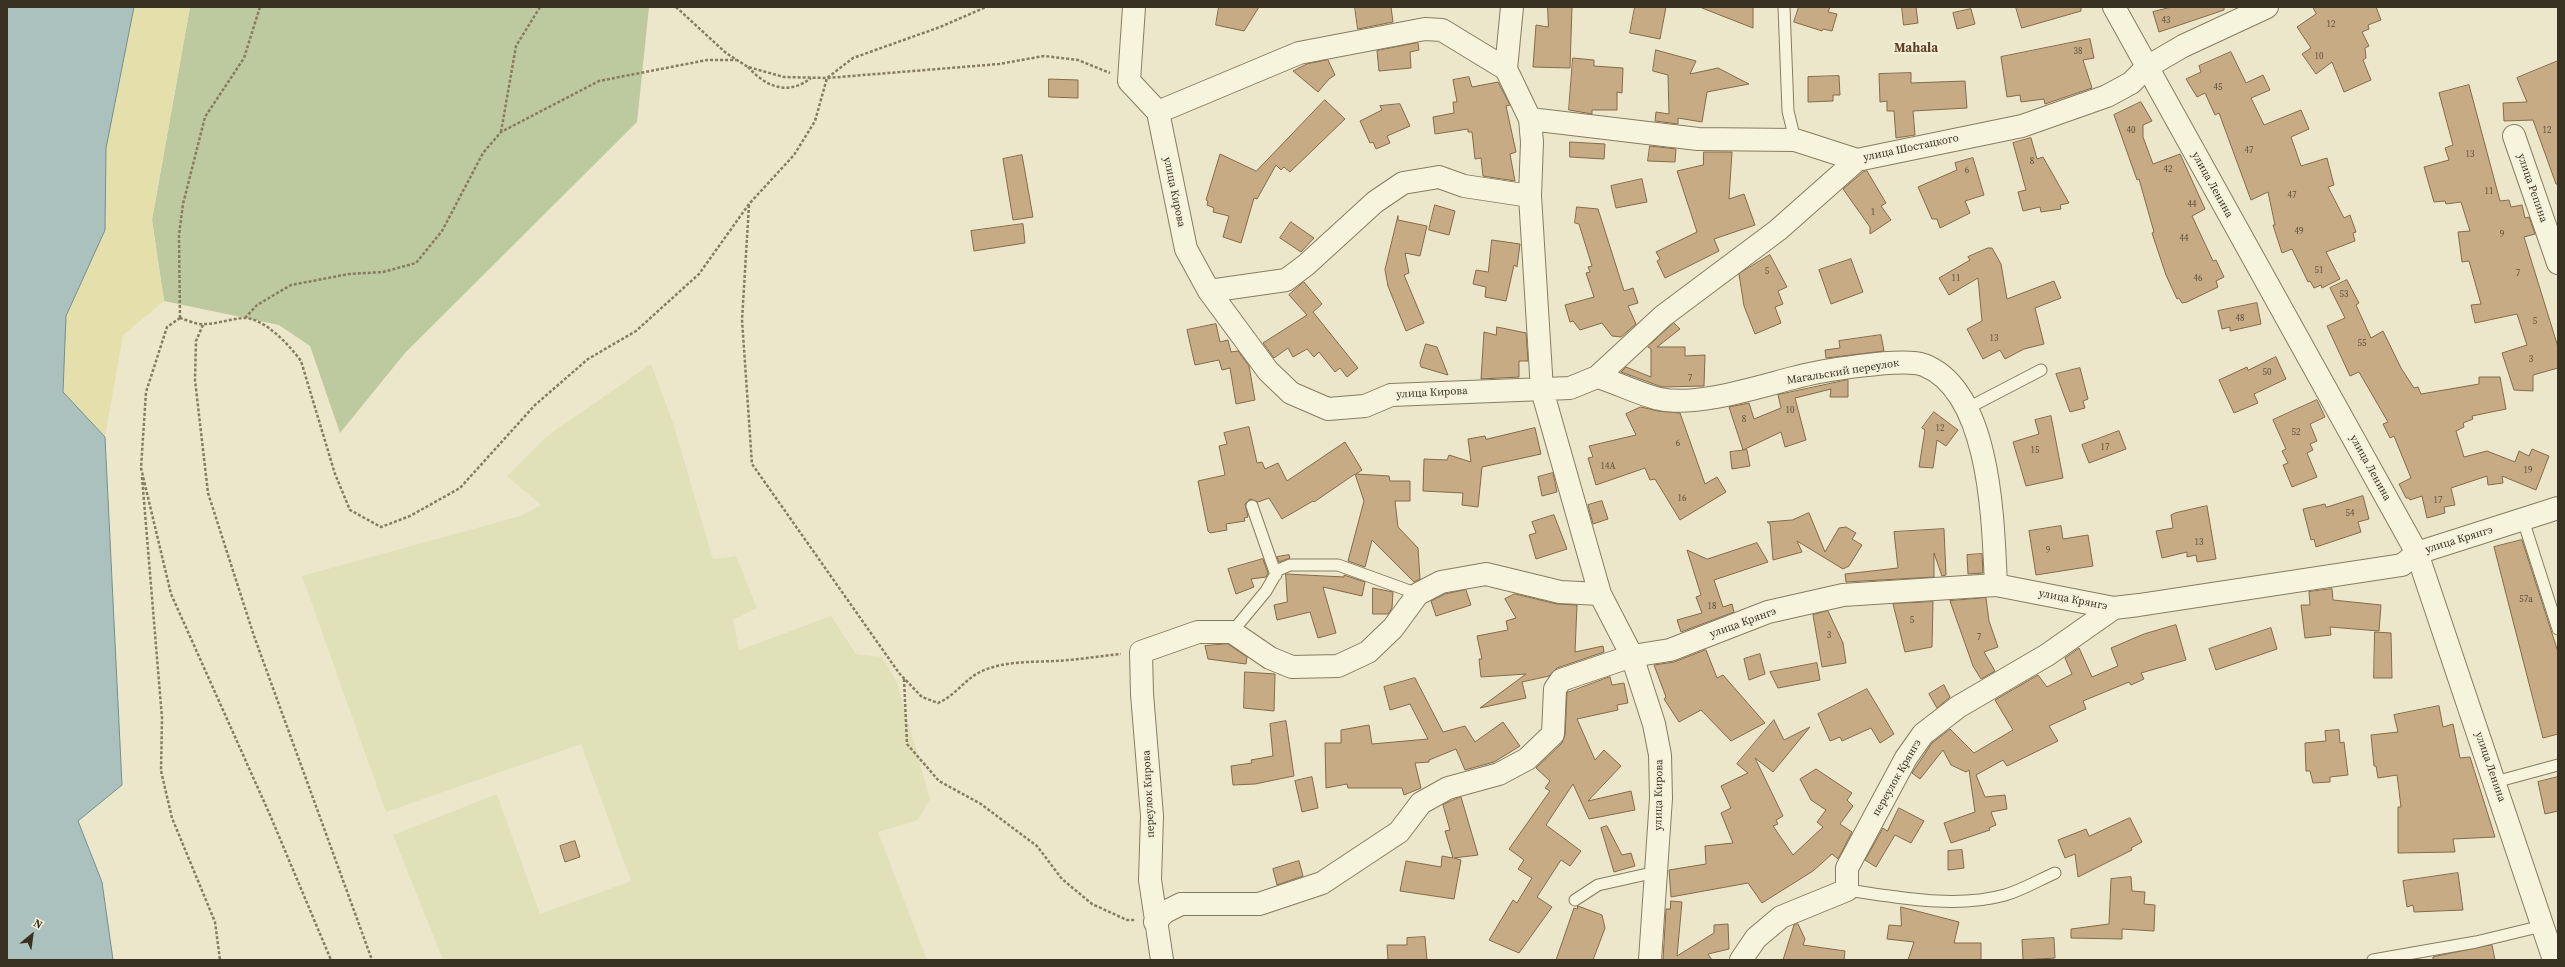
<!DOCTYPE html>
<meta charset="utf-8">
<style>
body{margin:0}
#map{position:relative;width:2565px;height:967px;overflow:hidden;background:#ece7cb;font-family:"Source Serif 4",serif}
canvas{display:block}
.frame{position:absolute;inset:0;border:8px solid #393122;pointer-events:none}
.north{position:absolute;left:12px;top:915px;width:40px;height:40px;-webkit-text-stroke:3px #f4f1da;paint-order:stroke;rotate:29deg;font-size:11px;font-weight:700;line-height:16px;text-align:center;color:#393122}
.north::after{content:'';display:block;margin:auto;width:14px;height:18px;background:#393122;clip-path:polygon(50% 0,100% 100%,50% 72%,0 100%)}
</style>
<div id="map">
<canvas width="2565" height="967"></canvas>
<div class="frame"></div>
<div class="north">N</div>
</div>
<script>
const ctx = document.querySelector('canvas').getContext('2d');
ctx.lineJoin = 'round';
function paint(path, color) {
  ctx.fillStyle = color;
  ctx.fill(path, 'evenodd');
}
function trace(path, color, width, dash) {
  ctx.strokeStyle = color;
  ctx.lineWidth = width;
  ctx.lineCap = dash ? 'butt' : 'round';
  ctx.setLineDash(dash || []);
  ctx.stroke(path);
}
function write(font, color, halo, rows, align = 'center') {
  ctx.font = font + ' "Source Serif 4",serif';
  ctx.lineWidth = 4;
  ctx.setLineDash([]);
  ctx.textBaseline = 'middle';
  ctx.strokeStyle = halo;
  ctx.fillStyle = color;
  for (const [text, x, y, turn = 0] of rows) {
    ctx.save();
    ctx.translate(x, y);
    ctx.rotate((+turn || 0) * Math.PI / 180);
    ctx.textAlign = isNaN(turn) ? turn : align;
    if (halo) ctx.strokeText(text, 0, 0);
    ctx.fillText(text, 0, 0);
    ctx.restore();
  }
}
paint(new Path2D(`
 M651,364L673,423L713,559L736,556L757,608L733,620L739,650L831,616L856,654L882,657L897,682L930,799L918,820L878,832L927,960H443L393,835L497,794L540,914L631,881L581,744L386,812L302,576L520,516L541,505L507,476L547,436Z`), '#e1e1b9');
paint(new Path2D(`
 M190,7H649L637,122L405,353L340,433L310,346L279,325L164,301L152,220Z`), '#bdc99f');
paint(new Path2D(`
 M134,7H190L152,220L164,301L123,335L105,437L63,392L66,316L105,230L106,148Z`), '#e5dfab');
const water = new Path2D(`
 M7,7H134L106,148L105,230L66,316L63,392L105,437L122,785L78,821L102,882L113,960H7Z`);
paint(water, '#abc1be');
trace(water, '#728f8d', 1);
const building = new Path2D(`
 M1219,7H1259L1244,31L1216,25Z
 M1355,7H1391L1393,22L1358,29Z
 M1548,7H1572L1570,68L1533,67L1536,25L1548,27Z
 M1635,7H1666L1660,39L1630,33Z
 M1702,7H1753V28L1702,8Z
 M1799,7H1830L1828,12L1837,14L1832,31L1823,29L1822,31L1794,22Z
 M1902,7H1916L1918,23L1904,25Z
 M2016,7H2081V11L2022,28Z
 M2172,7H2224V10L2159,32L2153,12Z
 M2313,7H2376L2381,20L2368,25L2369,29L2362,32L2369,46L2365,48L2366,58L2363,60L2371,80L2344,92L2332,62L2316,74L2302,54L2311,48L2297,27L2316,14Z
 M1971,9L1975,24L1957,29L1953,13Z
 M2090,39L2094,58L2083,60L2092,88L2045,104L2044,99L2021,102L2020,95L2007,97L2001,57Z
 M1418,43L1419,50L1410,52L1411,68L1379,71L1377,51Z
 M1656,50L1696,61L1690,74L1718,68L1749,84L1707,92L1702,122L1678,118V124L1655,121L1656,112L1669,114L1668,75L1653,71Z
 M2231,52L2246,83L2263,75L2270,90L2251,98L2264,125L2301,110L2309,129L2291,137L2301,166L2327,158L2334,185L2328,187L2344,218L2350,215L2356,232L2353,233L2355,241L2326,252L2340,279L2322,288L2321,285L2314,288L2310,281L2308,282L2292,249L2282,253L2273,225H2275L2268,192L2251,200L2219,113L2215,115L2205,93L2197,97L2186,79L2201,72L2199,66Z
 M1573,58L1594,60V66L1623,68L1622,93L1617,92V110H1592V114L1569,110Z
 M1328,60L1335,75L1329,79L1318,92L1293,71L1307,64Z
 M2558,61V184H2556L2533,120L2504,121L2503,103L2527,102L2517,78Z
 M1911,73V83L1965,81L1967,108L1913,111L1915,135L1896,138L1894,111H1887V101L1880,102L1879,74Z
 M1839,76L1840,95H1833V101L1808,102V77Z
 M1469,77L1472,87L1498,82L1510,105L1506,106L1516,152L1510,154L1515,181L1483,176L1481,158L1475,159L1472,132H1468V129L1435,134L1433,117L1454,113L1453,102H1457L1453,80Z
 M1049,79L1078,80V98L1049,97Z
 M2469,85L2500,201L2509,200L2511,207L2522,205L2525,218L2529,217L2535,234L2524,237L2558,347V368L2533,375V391L2514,390L2502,353L2527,345L2517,314L2475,323L2471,305L2481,304L2469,261L2462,262L2458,232L2470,231L2461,202L2446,204L2445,201L2434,202L2424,167L2449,160L2445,148L2453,145L2439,93Z
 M1325,100L1345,119L1290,172L1284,167L1281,170L1276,165L1257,199L1254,198L1241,243L1223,237L1229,216L1213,212L1214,208L1207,205L1208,201L1206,200L1220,154L1256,171Z
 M2141,102L2152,121L2143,125V137L2153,164L2180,154L2205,209L2192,216L2213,261L2216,260L2224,277L2216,281L2218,287L2187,302L2182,303L2179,298L2177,299L2166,275L2152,233L2154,232L2139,179L2137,180L2114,115Z
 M1400,104L1410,126L1387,136L1390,143L1376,149L1373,142L1370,143L1360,121L1382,110L1380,106Z
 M2031,138L2037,159L2043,157L2069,203L2060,205L2061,209L2041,212L2040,207L2023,211L2018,192L2026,190L2013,143Z
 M1570,142L1605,144L1604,159L1570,157Z
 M1650,146L1676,149L1675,162L1648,161Z
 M1704,152H1732L1729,199L1744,194L1755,225L1714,239L1719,251L1665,278L1657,261L1660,259L1656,252L1697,232L1677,171L1703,165Z
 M1022,155L1033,217L1013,220L1003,159Z
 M1973,158L1984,195L1965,201L1970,213L1940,228L1937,219H1932L1918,187L1957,170L1955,163Z
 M1867,171L1886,203L1881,206L1891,220L1870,234V227L1843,189L1863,172Z
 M1642,179L1647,202L1616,208L1611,186Z
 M1435,205L1455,211L1449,235L1429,230Z
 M1577,207L1598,209L1624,291L1633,288L1638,303L1628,306L1636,324L1621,337L1612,336L1602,323L1580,330L1573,321L1570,322L1565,305L1594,297L1586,273L1590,272L1588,267L1592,266L1579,224L1575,223Z
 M1398,216V220L1427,226L1420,256L1405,253L1409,273L1404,275L1424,323L1406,331L1388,286L1385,270Z
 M1291,222L1314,238L1301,252L1280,238Z
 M1023,224L1025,243L974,251L971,231Z
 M1492,240L1520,244L1517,267L1514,265L1506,301L1485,297L1486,287L1473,284L1476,270L1488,272Z
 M1988,248H1992L2001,264L2007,299L2054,281L2061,298L2035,308L2044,344L2024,349L2005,359L2000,350L1983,359L1967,329L1982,321L1978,278L1949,295L1939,278L1970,260L1968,257Z
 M1770,255L1787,287L1778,291L1783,304L1775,307L1781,323L1755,334L1744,306L1739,274Z
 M1851,259L1863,292L1831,304L1819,270Z
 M2347,280L2359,303L2356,305L2371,338L2383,331L2401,368L2414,388L2418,387L2421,394L2479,384V377H2500L2506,409L2472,416L2473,419L2463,423L2464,427L2456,431L2464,457L2487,451L2515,462L2519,451L2529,456L2532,449L2549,456L2536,490L2502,476L2503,483L2488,485L2487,476L2451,488L2455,505L2444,507L2445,513L2427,518L2422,496L2410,500L2409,498H2406L2399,484L2411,478L2394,436L2390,438L2383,424L2388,422L2359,372L2350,376L2327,326L2345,318L2330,288Z
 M1304,282L1322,304L1313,312L1358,368L1347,377L1340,368L1335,372L1319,352L1314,357L1307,349L1293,357L1288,348L1274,358L1263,343L1307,315L1289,295Z
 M2257,303L2261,324L2230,331V327L2222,329L2218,311Z
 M1674,323L1680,329L1657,347H1685V356L1705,355L1704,386L1662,387L1621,372L1626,367L1651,377V349L1648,347Z
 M1216,324L1220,342L1228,340L1231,352L1238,351L1249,366L1255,400L1236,404L1230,368L1222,370L1219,360L1195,365L1187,330Z
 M1497,327L1526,333L1528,361H1519V377L1481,379L1484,332L1496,335Z
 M1881,335L1884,351L1826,358L1825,350L1840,348L1839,341Z
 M1426,344L1437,347L1448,375L1421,367L1420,363Z
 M2276,357L2286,379L2254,394L2258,403L2234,413L2219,380L2247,367L2248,370Z
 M2080,368L2088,399L2083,401L2085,408L2070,412L2056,374Z
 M1848,380V397H1830L1831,389L1795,398L1806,440L1785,447L1781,432L1743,450L1729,407L1749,403L1754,419L1781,408L1778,395Z
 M2317,400L2325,417L2310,424L2317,441L2310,444L2313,450L2307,453L2317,477L2292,487L2283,465L2288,463L2282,451L2286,449L2273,420Z
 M1641,407L1658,411L1680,413L1705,484L1717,477L1726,492L1680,520L1655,479L1650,480L1645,468L1596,485L1588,458L1593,457L1589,446L1636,435L1626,414Z
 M1934,412L1958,430L1946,446L1937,440L1933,468L1919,467L1925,430L1922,428Z
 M2051,416L2063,478L2026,486L2013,442L2039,434L2035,420Z
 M1249,427L1257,463L1262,462L1265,469L1278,463L1287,481L1345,442L1362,470L1356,474L1389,476L1390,481H1410V501H1395L1398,527L1418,548L1420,579L1414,582L1372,540L1365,567L1348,561L1364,501L1355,474L1314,502L1313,501L1282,519L1269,498L1258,502L1250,499L1245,504L1248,517L1244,518L1245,521L1226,524L1227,530L1210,533L1208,531L1198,481L1225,475L1219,446L1227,444L1224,433Z
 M1535,428L1541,454L1482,467L1478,507L1462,505L1463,493L1423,491L1424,459L1447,460L1449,455L1471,462L1468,439L1485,436L1486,439Z
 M2119,431L2126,449L2089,463L2082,445Z
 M1747,450L1750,466L1732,469L1730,452Z
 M1553,473L1557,492L1542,496L1538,477Z
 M2363,496L2369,519L2358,522L2361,532L2316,547L2314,539L2311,540L2303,509L2325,504L2326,507Z
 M1602,501L1608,519L1593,524L1588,505Z
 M2207,506L2216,559L2197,562L2196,555L2187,557V552L2162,558L2156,531L2173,528L2171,515L2175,513Z
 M1809,513L1825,552L1839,528L1846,527L1856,533L1852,539L1862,545L1849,566L1843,569L1797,541L1802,552L1773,560L1770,524L1767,522L1792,520Z
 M1554,515L1567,549L1536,559L1529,535L1536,533L1532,522Z
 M2061,526L2063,539L2088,535L2093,566L2036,575L2029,531Z
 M1944,529L1946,575L1942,576L1934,553V577L1846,582L1845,574L1898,568L1894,532Z
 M2522,540L2558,652V734L2543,738L2494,547Z
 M1757,543L1768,562L1714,580L1723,607L1732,604L1734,612L1681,632L1677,620L1702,613L1696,597L1701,595L1687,550L1707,559Z
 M1982,554L1983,573L1968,574L1967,555Z
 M1289,555L1290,558L1279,562L1277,557Z
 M1263,559L1268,573L1266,577L1251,579L1254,587L1236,594L1228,569Z
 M1286,574L1344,577V575L1365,582L1362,596L1323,587L1336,633L1318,638L1310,612L1277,620L1274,605L1287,602Z
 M1373,588L1393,592L1392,608L1388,614H1373Z
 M2332,589L2333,600L2381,605L2379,631L2330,627L2331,635L2305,638L2301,605H2310L2309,592Z
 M1466,590L1471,605L1436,616L1431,601L1445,594Z
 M1515,594L1557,604L1577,605L1575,652L1603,646L1604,652L1557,668L1549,676L1522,682L1526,698L1480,708L1526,674L1481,677L1479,659H1482L1477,636L1508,630L1506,621L1516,618L1505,599Z
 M1986,598L1989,621L1998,647L1984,652L1995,671L1981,679L1973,666L1950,601Z
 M1933,602L1932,647L1905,652L1893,604Z
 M1828,611L1843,643L1846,663L1822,667L1813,615Z
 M2176,625L2186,660L2141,673L2144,679L2131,685L2129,682L2083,701L2086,709L2049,726L2058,741L2007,766L2003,760L1976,775L1985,797L2005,795L2007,809L1991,812L1996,825L1989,828L1990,830L1951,843L1944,823L1975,812L1969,770L1966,772L1951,765L1943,750L1920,779L1912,773L1932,743L1950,729L1974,753L2013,730L1995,700L2038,675L2047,687L2072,674L2065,658L2079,648L2092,677L2118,666L2111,648L2144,634Z
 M2271,628L2277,649L2216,670L2209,649Z
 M2375,632L2391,633L2392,678H2374Z
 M1228,644L1247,657L1246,664L1208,659L1205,646Z
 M1706,650L1717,678L1723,675L1765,723L1731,741L1701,710L1679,722L1664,699L1666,697L1654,665L1674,662Z
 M1760,654L1765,674L1749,680L1744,659Z
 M1817,663L1820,680L1778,688L1770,672Z
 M1245,672L1275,674L1274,711L1244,708Z
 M1610,677L1612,685L1624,683L1628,703L1617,705L1618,710L1577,719L1595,760L1604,750L1621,766L1588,801L1631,791L1635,810L1589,819L1573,784L1546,825L1581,851L1570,866L1561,860L1537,897L1552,907L1519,953L1489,940L1513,900L1517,903L1532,878L1518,869L1524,860L1509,849L1550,791L1545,788L1550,781L1536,768L1562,743L1565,735L1567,693Z
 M1415,678L1443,732L1465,726L1475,742L1503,722L1520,746L1494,762L1465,770L1456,749L1429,760V762L1415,763L1421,788L1404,795L1402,788H1348L1347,784L1326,788L1325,743H1341V730L1369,725L1372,744L1428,739L1410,704L1390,710L1384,687Z
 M1944,685L1950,697L1937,708L1929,694Z
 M1867,689L1894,734L1880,743L1871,728L1842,741L1840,737L1830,741L1818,714Z
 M2439,706L2443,727L2453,724L2460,758L2470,757L2495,837L2453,839L2455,852L2398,853V807H2401L2397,775L2378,778L2376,766H2374L2371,735L2398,732L2394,715Z
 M1774,720L1784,740L1810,727L1773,772L1755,758L1783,816L1776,820L1778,824L1773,826L1793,855L1823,827L1817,822L1826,810L1811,800L1800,779L1816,769L1852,793L1847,800L1853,806L1840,824L1852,832L1838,859L1832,854L1813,871L1762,903L1748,883L1671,897L1669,870L1706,864L1705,846L1733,843L1721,813L1731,808L1721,786L1748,773L1737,764Z
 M1286,721L1294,776L1255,784L1233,785L1231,766L1252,763L1251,760L1273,756L1270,724Z
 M2339,730L2340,743L2344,742L2348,775L2330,777V782L2313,783L2310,771H2306L2305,743L2326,741L2325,731Z
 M1312,777L1318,808L1302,812L1295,781Z
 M2558,777V811L2545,814L2538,782Z
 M1461,797L1478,855L1454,858L1461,860L1454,899L1400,891L1406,861L1441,867L1442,856L1453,858L1445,831L1450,830L1443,805Z
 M1899,808L1924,821L1911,843L1895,835L1876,867L1865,860L1883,828L1887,831Z
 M2130,818L2142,842L2131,848L2132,850L2078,877L2075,854L2065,858L2058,840L2086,829L2089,836Z
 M1607,826L1622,855L1631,853L1635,866L1614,872L1601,828Z
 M575,841L580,857L565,862L560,846Z
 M1962,850L1964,868L1948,870V851Z
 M1299,861L1303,876L1277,885L1273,869Z
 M2458,873L2463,910L2414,912L2413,905L2407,907L2403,881Z
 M2131,877L2132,891L2145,892L2144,904L2155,905L2154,931L2122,929V939L2071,938V929L2109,924L2111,879Z
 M1671,901L1682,902L1677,956L1714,933V925L1728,924L1729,949L1708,954L1712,960H1663L1666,909H1670Z
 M1578,906L1602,915L1605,928L1593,960H1556L1574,908L1577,909Z
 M1901,907L1959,922L1954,943H1981V960H1908L1914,942L1887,939L1889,925L1901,926Z
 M1798,924L1805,939L1803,945L1845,951L1844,960H1783L1794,925Z
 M1425,937L1427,960H1388L1387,945H1407V938Z
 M2054,938L2055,958L2023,960L2022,940Z
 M2492,945L2495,960H2433V957L2437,956Z`);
paint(building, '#c7ab84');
trace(building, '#856a48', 1);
const service = new Path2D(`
 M1784,7L1788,111L1795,140
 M1968,408L2041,370
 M1252,506L1276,575
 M2523,520L2558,629
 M1232,632L1266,591L1278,570L1290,565H1338L1418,594
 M2495,782L2558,765
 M1847,890C1897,897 1955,909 2005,895C2022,890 2039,880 2055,873
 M1575,900L1598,885L1656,872
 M2373,960L2476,942L2542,926`);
const minor = new Path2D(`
 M1134,7L1129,81L1158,112
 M1512,7L1506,69L1530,119L1532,142L1530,196L1542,390L1600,594L1632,656L1654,724L1660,755L1661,798L1650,960
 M1158,112L1186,249L1209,291L1268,371L1291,393L1328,409L1365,406L1391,395L1570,388L1597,377L1663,316L1778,230L1857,160
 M1158,112L1299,53L1425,29L1442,30L1506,69
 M1530,119L1698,139L1795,140L1857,160L2022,126L2107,96L2131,83L2147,67L2183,46L2267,7
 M2514,136L2558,263
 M1209,291L1286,280L1306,265L1375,202L1403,183L1439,177L1464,186L1530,196
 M1597,377C1618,383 1641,395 1660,399C1696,407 1758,387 1793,378C1818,371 1902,357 1924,365C1992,392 1993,525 1996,585
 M1155,922L1165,912L1181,904H1259L1322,883L1399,832L1421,803L1448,788L1499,774L1527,759L1553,734L1555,689L1561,680L1632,656L1670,650L1768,612L1843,595L1996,585L2114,608L2139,605L2402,565L2417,553L2558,508
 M1162,960L1150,880L1152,816L1142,694L1141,652L1198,632H1232L1270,658L1292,667L1338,666L1368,652L1393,628L1418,594L1441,582L1486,574L1560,592L1600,594
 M1741,960L1756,938L1781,917L1847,890V868L1906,758L1923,734L1958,707L2047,655L2114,608`);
const tertiary = new Path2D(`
 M2114,7L2417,553L2554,960`);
trace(service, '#877c60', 13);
trace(minor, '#877c60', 24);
trace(tertiary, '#877c60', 24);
trace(new Path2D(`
 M676,7L726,53L748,67L784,77L827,78L999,64L1044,56L1078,60L1110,73
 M748,67C766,87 788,96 811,78
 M501,132L516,46L540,7
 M749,205L742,320L752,464L899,673L922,697L938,703C955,696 964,680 980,672C1002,661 1032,662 1056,661C1077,660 1099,656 1121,654
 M180,318C187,320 197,325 204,324C217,324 230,319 243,318C264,317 290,346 301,361L335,474L350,510L381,527L410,516L460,488L535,405L588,359L636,331L699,274L749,204L794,155L815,121L827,78L853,58L940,27L986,7
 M180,318L167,327L146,392L141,468L171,594L270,815L331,960
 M180,318L179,235L183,204L205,117L244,58L260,7
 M245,318L257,305L291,285L349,274L383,272L416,263L442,231L483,153L501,132L599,81L707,60H736
 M203,325L196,341L195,380L208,493L254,636L372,960
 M142,477L162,718L161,771L172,818L215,922L220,960
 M904,679L907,744L939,781L981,804L1037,846L1062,879L1092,904L1127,920H1135`), '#877c60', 2.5, [3, 2]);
trace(service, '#f7f4de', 11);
trace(minor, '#f7f4de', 22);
trace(tertiary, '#f7f4de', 22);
write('9px', '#5c503a', null, [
 ["43",2166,21],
 ["12",2331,25],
 ["38",2078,52],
 ["10",2319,57],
 ["45",2218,88],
 ["40",2131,131],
 ["12",2547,131],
 ["47",2249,151],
 ["13",2470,155],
 ["8",2032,162],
 ["42",2168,170],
 ["6",1967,171],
 ["11",2489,192],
 ["47",2292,196],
 ["44",2192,205],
 ["1",1873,213],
 ["49",2299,232],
 ["9",2502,235],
 ["44",2184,239],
 ["51",2319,271],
 ["5",1767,272],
 ["7",2518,274],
 ["11",1956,279],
 ["46",2198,279],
 ["53",2344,295],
 ["48",2240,319],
 ["5",2535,322],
 ["13",1994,339],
 ["55",2362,344],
 ["3",2531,360],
 ["50",2267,373],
 ["7",1690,379],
 ["10",1790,411],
 ["8",1744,420],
 ["12",1940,429],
 ["52",2296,433],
 ["6",1678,444],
 ["17",2105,448],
 ["15",2035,451],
 ["14A",1608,467],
 ["19",2528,471],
 ["16",1682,499],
 ["17",2438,501],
 ["54",2350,514],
 ["13",2199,543],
 ["9",2048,551],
 ["57а",2526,600],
 ["18",1712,607],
 ["5",1912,621],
 ["3",1829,636],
 ["7",1979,638]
]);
write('11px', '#393122', '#f4f1da', [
 ["улица Шостацкого",1911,148,-12],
 ["улица Ленина",2212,185,61],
 ["улица Репина",2532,188,71],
 ["улица Кирова",1174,192,78],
 ["Магальский переулок",1843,372,-9],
 ["улица Кирова",1432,393,-3],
 ["улица Ленина",2370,468,61],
 ["улица Крянгэ",2459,540,-17],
 ["улица Крянгэ",2073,600,11],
 ["улица Крянгэ",1743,623,-20],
 ["улица Ленина",2490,767,71],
 ["переулок Крянгэ",1897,778,-60],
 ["переулок Кирова",1149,794,-93],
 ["улица Кирова",1659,795,-89]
]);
write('bold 13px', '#633c25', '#f4f1da', [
 ["Mahala",1916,49]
]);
</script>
